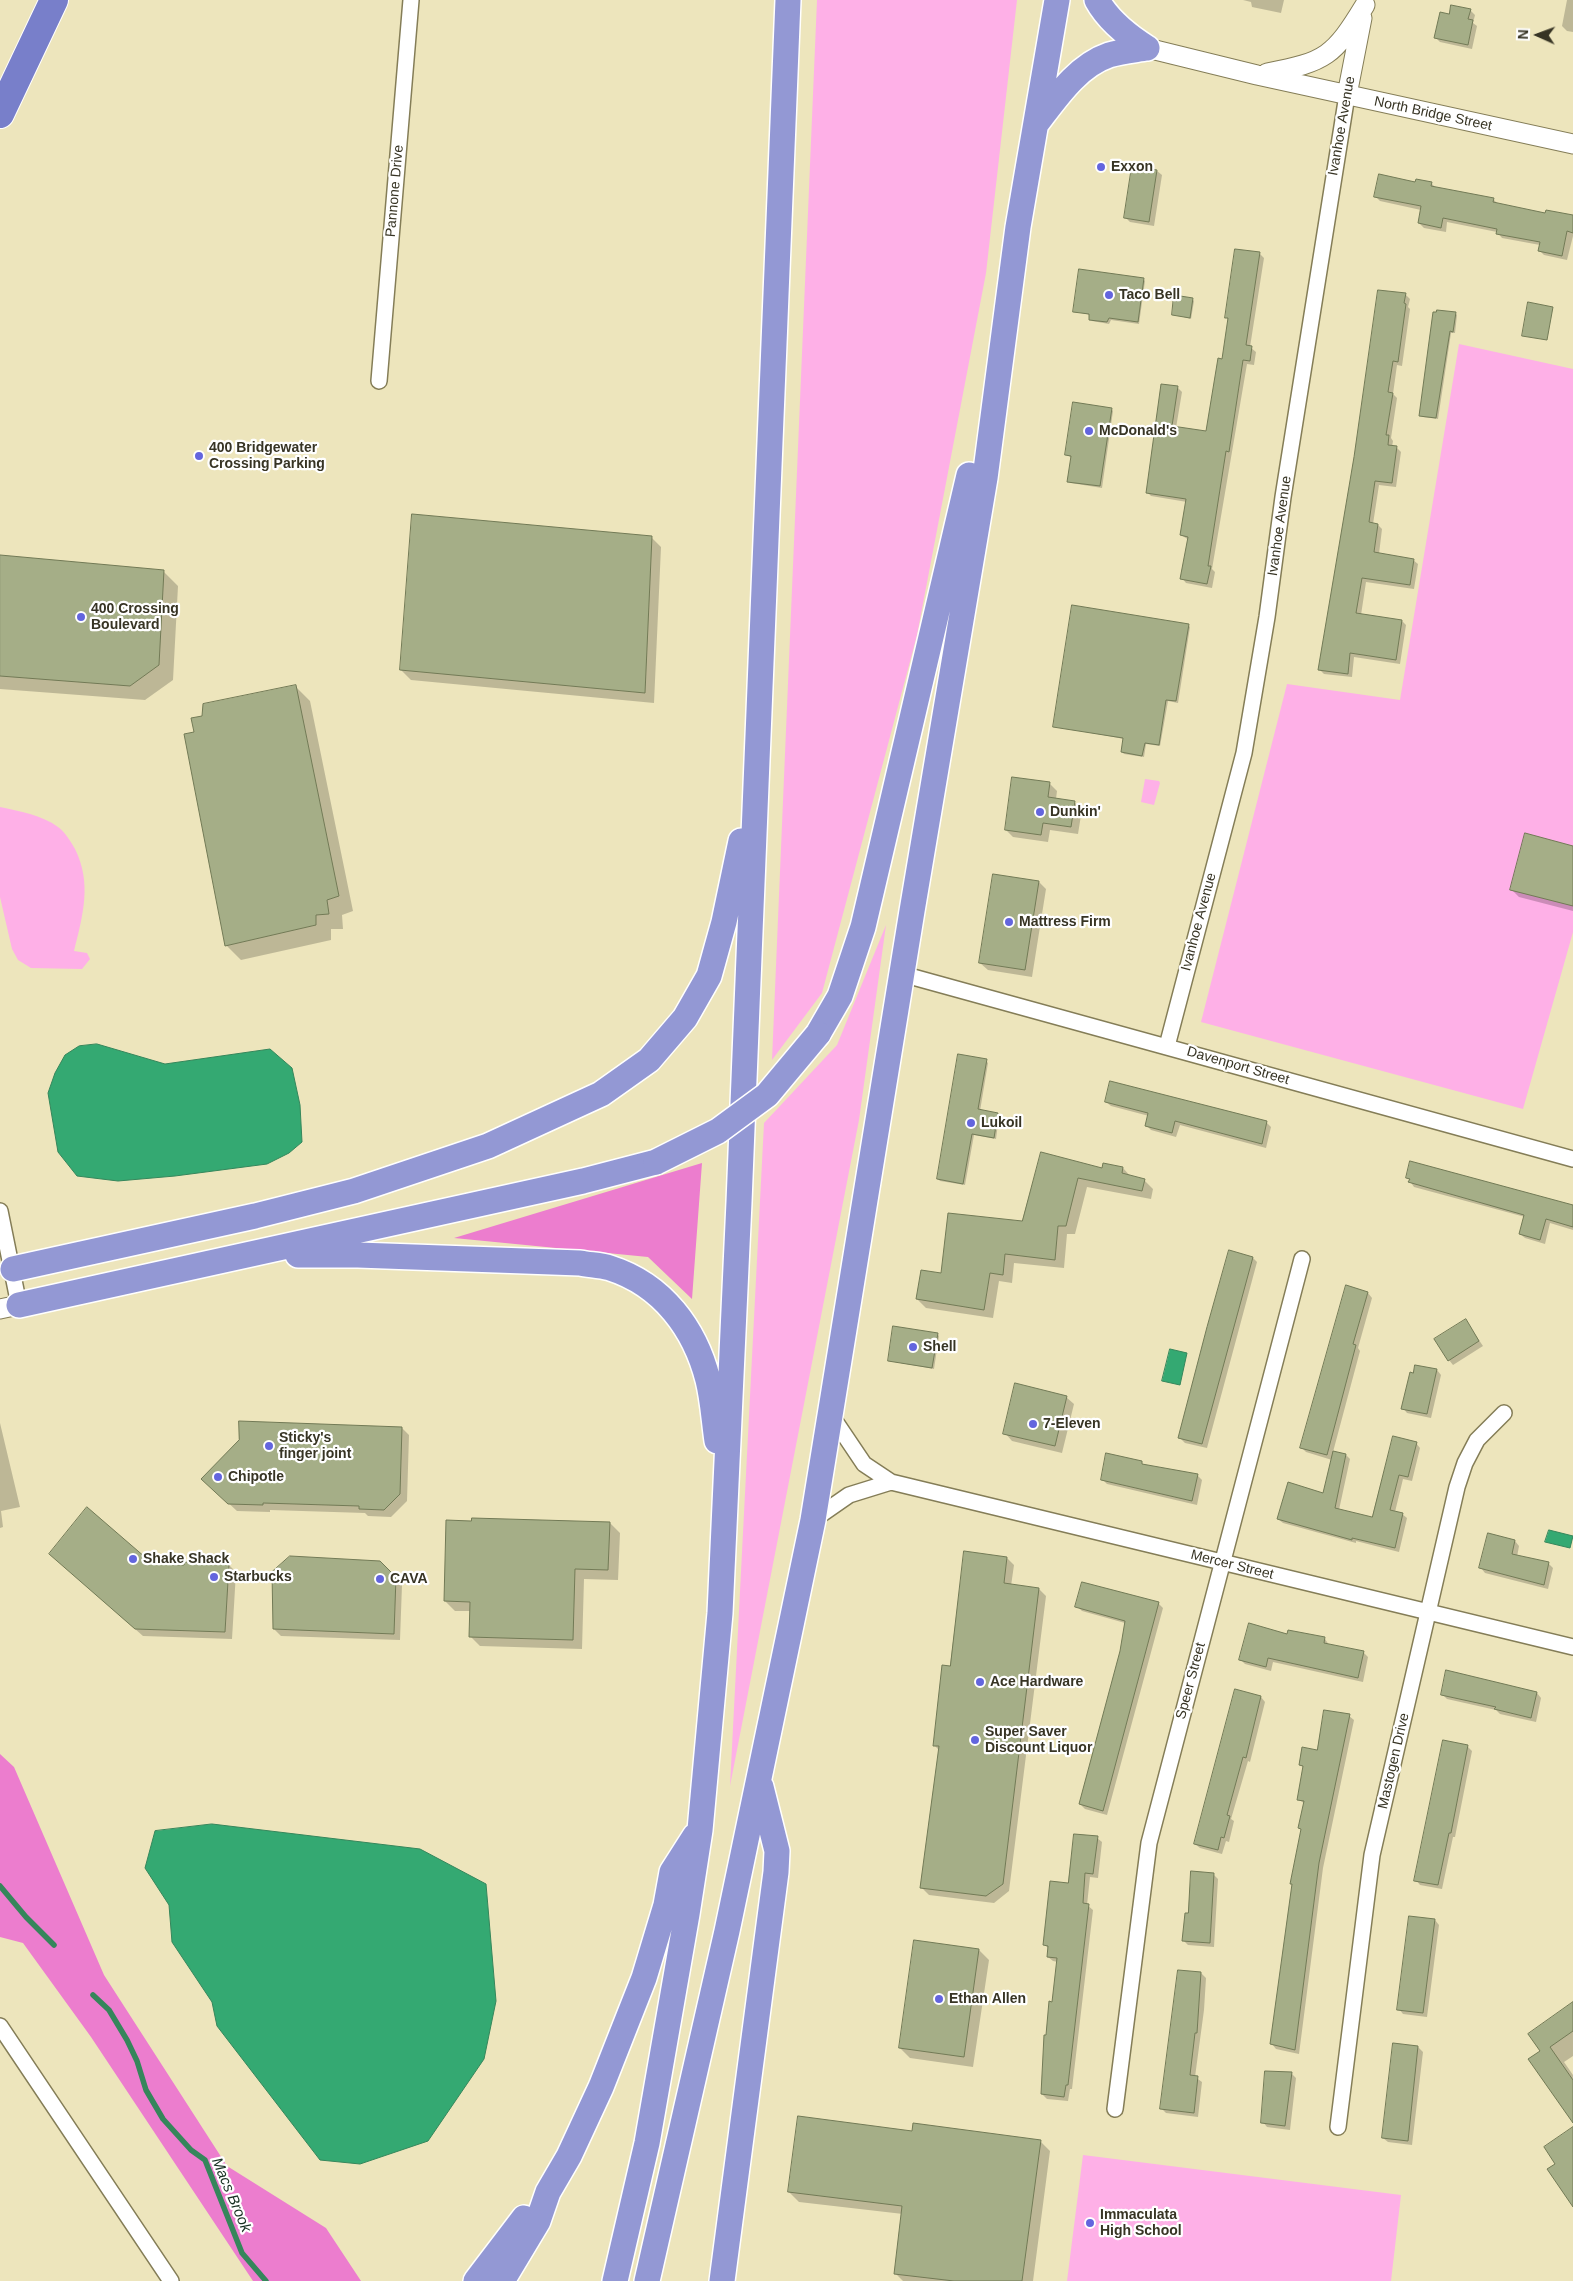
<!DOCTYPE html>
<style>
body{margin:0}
#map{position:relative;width:1573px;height:2281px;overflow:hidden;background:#ede5bc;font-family:Arial,sans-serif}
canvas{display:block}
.north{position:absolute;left:1513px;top:10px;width:50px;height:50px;-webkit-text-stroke:4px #fff;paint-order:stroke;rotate:272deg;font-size:14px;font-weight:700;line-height:20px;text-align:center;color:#373424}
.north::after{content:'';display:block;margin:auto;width:18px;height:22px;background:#373424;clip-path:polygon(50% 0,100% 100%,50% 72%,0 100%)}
</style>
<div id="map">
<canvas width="1573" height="2281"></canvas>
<div class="north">N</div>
</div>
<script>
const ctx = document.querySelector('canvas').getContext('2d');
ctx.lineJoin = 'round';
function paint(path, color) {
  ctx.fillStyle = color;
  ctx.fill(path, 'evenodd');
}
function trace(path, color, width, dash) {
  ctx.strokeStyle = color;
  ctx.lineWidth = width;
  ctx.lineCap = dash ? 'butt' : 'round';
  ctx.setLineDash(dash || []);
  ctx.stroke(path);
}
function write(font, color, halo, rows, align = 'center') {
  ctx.font = font + ' Arial,sans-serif';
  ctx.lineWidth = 4.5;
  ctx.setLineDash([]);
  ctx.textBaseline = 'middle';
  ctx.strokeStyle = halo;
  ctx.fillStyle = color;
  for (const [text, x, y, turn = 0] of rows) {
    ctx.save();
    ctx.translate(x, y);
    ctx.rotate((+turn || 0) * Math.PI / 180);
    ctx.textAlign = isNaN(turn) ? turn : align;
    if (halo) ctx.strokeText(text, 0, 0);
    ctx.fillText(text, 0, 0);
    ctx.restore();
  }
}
paint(new Path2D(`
 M817,0H1017L986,273L917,635L822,993L772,1060Z
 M1459,344L1573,369V932L1523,1109L1201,1022L1287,684L1400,700Z
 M1145,779L1159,781L1160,783L1154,805L1141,802Z
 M0,807C19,811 42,815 58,827C65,832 71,842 75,849C92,883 83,915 74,951L87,953L90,959L82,969L31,968L18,960L12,949L0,897Z
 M886,925L859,1120L730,1786L764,1123L837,1045Z
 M1083,2155L1401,2195L1391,2281H1067Z`), '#feb0e7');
paint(new Path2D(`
 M702,1163L692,1299L648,1257L454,1238Z
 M0,1754L14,1767L104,1975L227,2166L326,2228L361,2281H253L91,2037L23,1943L0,1937Z`), '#ec7dce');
const water = new Path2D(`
 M97,1044L165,1064L270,1049L292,1068L300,1105L302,1142L289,1153L267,1164L175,1176L118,1181L77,1176L58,1152L48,1093L55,1073L65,1055L79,1046Z
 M1170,1349L1187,1353L1180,1385L1162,1381Z
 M1549,1530L1573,1536L1570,1548L1545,1542Z
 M212,1824L420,1849L486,1884L496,2001L484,2059L428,2141L360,2164L320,2160L217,2026L212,2002L172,1942L169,1905L145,1868L155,1831Z`);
paint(water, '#34a972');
trace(water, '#35865b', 1);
paint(new Path2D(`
 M1243,0H1284L1281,13L1252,7L1251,2Z
 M1567,0H1573V32L1567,31L1562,26Z
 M1470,10L1475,15L1473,23L1477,26L1472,49L1440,42L1435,37L1450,16Z
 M1157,171L1162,175L1154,226L1130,222L1125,217Z
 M1416,183H1431L1436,188L1493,199L1498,204L1546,214L1573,217V236L1567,260L1544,255L1539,250L1540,245L1502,238L1497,232L1447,222L1446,232L1424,228L1419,223L1421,210L1380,201L1375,196Z
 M1259,253L1264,258L1250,347L1256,352L1254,365L1247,364L1212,569L1215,572L1212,588L1186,583L1182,578L1189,540L1181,535L1187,502L1151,496L1147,492L1162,385L1178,388L1182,392L1176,428L1207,432L1224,360L1229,320L1226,317Z
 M1143,279L1145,281L1139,324L1111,320L1109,324L1092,321L1090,315L1075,311Z
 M1405,294L1410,299L1408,307L1410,309L1402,366L1397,365L1393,394L1397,398L1391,438L1393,441L1392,447L1397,448L1401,452L1396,487L1379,485L1373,524L1378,525L1382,529L1379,554L1413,560L1418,564L1414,589L1366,582L1361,615L1402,621L1406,625L1400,664L1354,657L1352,677L1324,674L1319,669Z
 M1192,299L1194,301L1191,319L1173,314Z
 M1455,313L1457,315L1455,333H1451L1438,419L1423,417L1421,415Z
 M1111,409L1113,411L1102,488L1071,483L1069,481L1072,458L1067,455Z
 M651,537L661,547L654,703L411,680L401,670Z
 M0,557L163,571L178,586L173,680L145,700L0,689Z
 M1188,625L1190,627L1178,703L1168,701L1160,746L1146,744L1144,757L1124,754L1122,752L1124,739L1054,726Z
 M295,686L310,701L353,911L342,915L343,929H331V940L241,960L226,945L195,733Z
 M1049,783L1057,791L1056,799L1074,802L1082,809L1078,834L1050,830L1048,842L1013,837L1006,830Z
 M1573,847V911L1519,897L1512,890Z
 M1039,882L1046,889L1032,977L988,970L980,963Z
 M986,1061L988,1063L980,1111L999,1116L996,1139L974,1135L965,1185L940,1181L938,1179Z
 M1106,1102L1266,1122L1271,1127L1266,1148L1180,1125L1176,1137L1151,1130L1146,1125L1149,1116L1111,1106Z
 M1042,1154L1103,1169L1123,1168L1131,1177L1144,1180L1153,1189L1151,1199L1087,1187L1075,1234H1067L1064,1268L1014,1263L1012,1283L999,1281L993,1318L926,1308L917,1299L1023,1222Z
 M1407,1177L1573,1207V1230L1550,1223L1545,1244L1525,1238L1520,1234L1525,1217L1414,1187Z
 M1253,1258L1257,1262L1207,1448L1185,1443L1180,1438Z
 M1368,1293L1372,1298L1358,1348L1360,1351L1333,1452L1346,1455L1350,1459L1339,1510L1373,1518L1416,1443L1420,1448L1412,1481L1403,1479L1395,1512L1402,1514L1407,1518L1399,1552L1356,1541V1543L1283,1523L1278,1519L1324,1495L1332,1460L1306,1452L1302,1448Z
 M1466,1321L1483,1346L1453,1365L1449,1360Z
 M937,1334L939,1336L934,1369L889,1361Z
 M1416,1366L1437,1370L1441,1375L1431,1418L1407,1413L1403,1408Z
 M1066,1397L1074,1404L1062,1453L1012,1441L1005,1433Z
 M0,1423L20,1507L1,1511L3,1527L0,1528Z
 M402,1428L409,1435L407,1501L391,1517L368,1516L365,1513L270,1510V1512L237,1511L210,1486Z
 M1107,1455L1176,1473L1177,1470L1198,1476L1202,1480L1197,1505L1107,1484L1102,1479Z
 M610,1523L620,1533L618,1580L584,1579L582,1649L480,1646L470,1636L471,1611H455L445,1601Z
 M1515,1541L1519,1546L1517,1557L1548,1563L1553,1568L1548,1589L1485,1573L1481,1568Z
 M1007,1558L1014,1565L1011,1586L1039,1589L1046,1596L1009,1891L994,1903L929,1895L921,1887L939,1750L934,1745L951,1667Z
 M58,1561L184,1567L229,1565L236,1572L232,1639L143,1636Z
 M380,1562L402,1585L400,1640L281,1636L274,1629Z
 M1158,1603L1163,1608L1107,1815L1085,1809L1080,1804L1121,1652L1125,1623L1082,1611L1077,1606Z
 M1289,1631L1325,1639L1329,1645L1363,1652L1368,1657L1363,1682L1273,1662L1271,1671L1245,1664L1240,1659L1288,1635Z
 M1236,1691L1261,1697L1265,1702L1250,1762L1248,1761L1231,1819L1234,1821L1229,1842L1226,1841L1222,1854L1200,1848L1195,1844Z
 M1537,1693L1541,1698L1536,1722L1500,1714L1496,1710L1447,1699L1442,1694Z
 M1349,1716L1354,1720L1323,1868L1299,2054L1276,2049L1272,2044L1293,1885L1291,1884L1302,1830L1305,1804L1298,1799L1304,1768L1300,1764L1318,1751Z
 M1467,1746L1472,1751L1455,1837H1453L1442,1889L1420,1885L1416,1880Z
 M1097,1838L1102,1842L1098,1878L1090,1877L1087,1905L1093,1910L1072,2089H1070L1068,2101L1047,2099L1042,2094L1058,1962L1053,1961L1048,1957L1049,1949L1045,1945L1069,1884Z
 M1213,1874L1218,1879L1214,1947L1188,1945L1183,1940L1189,1915Z
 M1435,1920L1439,1925L1427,2017L1403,2014L1399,2009Z
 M979,1950L989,1960L973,2067L910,2058L900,2048Z
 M1179,1971L1201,1973L1206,1978L1204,2010L1195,2077L1202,2082L1198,2117L1166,2113L1162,2109Z
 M1573,2003V2056L1564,2062L1573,2075V2121L1541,2051Z
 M1418,2047L1423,2052L1412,2145L1388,2142L1383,2138Z
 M1291,2073L1296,2078L1290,2130L1267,2127L1263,2122Z
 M913,2133L1040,2141L1050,2151L1033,2281H903L895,2273L903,2214L799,2202L789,2192Z`), '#0003');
trace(new Path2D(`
 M0,1886L26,1917L54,1945
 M93,1995L109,2010L127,2040L137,2061L146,2090L163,2119L191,2150L205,2160L242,2253L266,2281`), '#35865b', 5.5);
const building = new Path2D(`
 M1451,5L1471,9L1468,19L1473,20L1468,45L1434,38L1440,12L1449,14Z
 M1132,166L1157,170L1149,222L1124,218Z
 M1379,174L1415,182L1416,179L1432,182L1431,186L1494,198L1493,202L1545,213L1546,210L1573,215V233L1567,231L1562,256L1538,251L1540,242L1496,234L1497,229L1443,218L1441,228L1418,223L1421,206L1374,197Z
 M1235,249L1260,252L1246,345L1252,346L1250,361L1243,360L1229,452L1226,451L1208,566H1211L1207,584L1180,579L1188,537L1180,535L1186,499L1146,493L1161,384L1178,386L1172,426L1206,431L1218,358L1222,359L1228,318H1225Z
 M1079,269L1144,278L1138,322L1109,318L1107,322L1089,320V314L1073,312Z
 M1378,290L1406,293L1404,303L1406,304L1398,362L1393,361L1388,392L1393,393L1386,435H1389L1388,445L1397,446L1392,483L1375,481L1369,522L1378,524L1374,552L1414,559L1410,585L1362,578L1356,613L1402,620L1396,660L1350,653L1348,674L1318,670L1354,457Z
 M1174,295L1193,298L1190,318L1172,315Z
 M1528,302L1553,307L1547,340L1522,336Z
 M1437,310L1456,312L1453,332L1450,331L1436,418L1419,416L1433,312H1436Z
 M1073,402L1112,408L1100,486L1067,482L1071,456L1065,455Z
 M412,514L652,536L645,693L400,670Z
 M0,555L164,570L159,665L130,686L0,676Z
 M1072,605L1189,624L1176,701L1166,700L1159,745L1145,743L1142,756L1121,752L1123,738L1053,727Z
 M296,685L339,896L327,900L329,914L316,915V925L225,946L184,734L194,732L191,718L202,716L203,704Z
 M1012,777L1050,782L1048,797L1075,801L1071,827L1043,823L1041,835L1005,830Z
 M1525,833L1573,846V906L1510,890Z
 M993,874L1039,881L1025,970L979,963Z
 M958,1054L987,1059L978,1109L998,1113L994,1138L972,1134L963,1184L937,1179Z
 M1110,1081L1267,1121L1262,1144L1175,1121L1172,1133L1145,1126L1148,1113L1105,1102Z
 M1041,1152L1102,1168L1103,1163L1123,1167L1122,1173L1145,1179L1142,1191L1078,1178L1066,1226H1058L1055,1260L1005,1254L1003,1275L990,1273L984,1310L916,1299L921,1270L941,1273L948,1213L1022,1221Z
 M1410,1161L1573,1205V1227L1546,1219L1540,1240L1519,1234L1524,1215L1408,1182L1410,1179L1406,1178Z
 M1229,1250L1253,1257L1202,1444L1178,1438L1207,1327Z
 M1346,1285L1368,1292L1353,1344L1356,1345L1327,1455L1300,1448Z
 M1466,1319L1479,1341L1448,1361L1434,1339Z
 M893,1326L938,1333L932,1368L888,1361Z
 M1415,1365L1437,1369L1427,1414L1401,1409L1410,1372L1413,1373Z
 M1015,1383L1067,1396L1055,1446L1003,1434Z
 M239,1421L402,1427L400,1494L384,1510L359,1509V1506L263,1503V1505L228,1504L201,1479L239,1440Z
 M1393,1436L1417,1442L1408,1477L1399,1475L1390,1510L1403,1513L1395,1548L1352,1538V1540L1277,1519L1288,1482L1323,1493L1333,1451L1346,1454L1335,1508L1372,1517Z
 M1106,1453L1142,1461V1464L1198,1474L1192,1501L1101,1480Z
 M87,1507L153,1564L184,1565L185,1562L229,1564L225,1632L135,1629L49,1554Z
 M472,1518L610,1522L608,1570L575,1569L573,1640L469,1637L470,1602L444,1601L446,1520L471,1521Z
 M1488,1533L1515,1540L1512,1554L1549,1562L1544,1585L1479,1568Z
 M964,1551L1007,1557L1004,1583L1039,1588L1003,1884L986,1896L920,1888L939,1746H933L942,1665L950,1666Z
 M290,1556L380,1561L396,1577L394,1634L273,1629L272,1572Z
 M1082,1582L1159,1602L1103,1811L1079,1804L1120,1651L1125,1621L1075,1607Z
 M1249,1623L1287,1634L1288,1630L1325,1637L1324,1643L1364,1651L1358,1678L1268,1658L1266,1667L1239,1660Z
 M1446,1670L1537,1692L1531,1718L1494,1709L1496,1707L1441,1695Z
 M1235,1689L1261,1696L1246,1758L1243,1757L1227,1815L1230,1816L1224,1838L1221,1837L1218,1850L1194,1844Z
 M1324,1710L1350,1714L1319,1863L1295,2050L1270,2044L1292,1884H1290L1301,1829L1298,1828L1304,1801L1297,1800L1303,1766L1299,1765L1302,1747L1317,1750Z
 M1443,1740L1468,1745L1451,1833H1449L1438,1885L1414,1881Z
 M1074,1834L1098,1836L1093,1874L1085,1873L1083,1903L1089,1904L1068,2085H1066L1064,2097L1041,2094L1044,2035H1046L1049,2001L1052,2002L1057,1958L1047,1957L1048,1946L1043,1945L1050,1881L1068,1883Z
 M1191,1871L1214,1873L1210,1943L1182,1941L1185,1913H1188Z
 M1409,1916L1435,1919L1423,2013L1397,2010Z
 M914,1940L979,1949L964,2057L899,2048Z
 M1178,1970L1201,1972L1197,2033H1195L1190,2075L1198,2076L1194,2113L1160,2109Z
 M1573,2002V2031L1550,2047L1573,2080V2123L1528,2059L1540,2051L1528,2034Z
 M1393,2043L1418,2046L1408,2141L1382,2138Z
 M1265,2071L1292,2072L1285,2126L1261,2123Z
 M798,2116L912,2131L913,2123L1041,2140L1022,2281H954L894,2274L902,2206L788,2192Z
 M1573,2127V2207L1547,2169L1555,2164L1544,2147Z`);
paint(building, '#a5ae87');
trace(building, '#727a56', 1);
const minor = new Path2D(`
 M379,381L411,0
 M902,974L1573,1159
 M1167,1046L1244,753L1267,617L1283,497L1347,95
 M0,1211L19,1305
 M831,1415L864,1464L891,1482L1573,1647
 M813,1520L849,1495L891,1482
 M0,2026L171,2281
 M1115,2109L1149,1843L1302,1259
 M1338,2127L1372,1855L1457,1487L1465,1463L1477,1440L1504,1413`);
const tertiary = new Path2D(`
 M1147,48L1257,75L1573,144
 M1267,73C1326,62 1334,56 1365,5
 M1347,95L1362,18
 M0,1309L19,1305`);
const trunk = new Path2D(`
 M1097,0C1108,20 1128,36 1147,48
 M1036,124C1056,98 1077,66 1109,55C1121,51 1135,50 1147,48
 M818,1034L840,996L863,927L969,475
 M298,1255H358L580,1263C590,1265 601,1265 610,1268C663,1285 695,1329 708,1380C713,1400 714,1421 717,1441
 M13,1269L255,1216L354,1191L488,1146L601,1094L649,1060L685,1018L709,976L724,922L741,841
 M19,1305L583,1181L656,1162
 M476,2281L524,2218
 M502,2281L538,2221L548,2192L569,2156L601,2087L644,1978L666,1905L672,1872L695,1836
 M615,2281L647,2143L687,1914L700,1830L720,1613L739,1202L788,0
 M647,2281L727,1931L813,1520L912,911L985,478L1018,227L1057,0
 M722,2281L776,1872L777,1851L761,1787`);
const motorway = new Path2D(`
 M0,114L54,0`);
trace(minor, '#847d57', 18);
trace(tertiary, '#847d57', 21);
trace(trunk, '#fff', 28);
trace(motorway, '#fff', 30);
trace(minor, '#fff', 15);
trace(tertiary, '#fff', 19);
trace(trunk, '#9398d4', 25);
trace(motorway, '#787fca', 28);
const trunkBridge = new Path2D(`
 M656,1162L718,1131L767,1095L818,1034`);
trace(trunkBridge, '#fff', 28, []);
trace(trunkBridge, '#9398d4', 25);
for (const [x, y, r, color] of [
 [1101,167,5,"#6365de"],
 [1109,295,5,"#6365de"],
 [1089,431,5,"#6365de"],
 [199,456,5,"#6365de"],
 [81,617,5,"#6365de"],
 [1040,812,5,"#6365de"],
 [1009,922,5,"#6365de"],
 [971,1123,5,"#6365de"],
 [913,1347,5,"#6365de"],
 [1033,1424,5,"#6365de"],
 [269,1446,5,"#6365de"],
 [218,1477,5,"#6365de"],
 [133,1559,5,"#6365de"],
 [214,1577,5,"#6365de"],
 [380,1579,5,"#6365de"],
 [980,1682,5,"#6365de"],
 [975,1740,5,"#6365de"],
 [939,1999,5,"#6365de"],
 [1090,2223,5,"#6365de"]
]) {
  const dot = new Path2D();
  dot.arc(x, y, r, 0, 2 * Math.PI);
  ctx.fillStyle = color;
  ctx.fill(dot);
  trace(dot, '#fff', 2);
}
write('14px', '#373424', '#fff', [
 ["North Bridge Street",1433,114,12],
 ["Ivanhoe Avenue",1342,126,-80],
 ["Pannone Drive",395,191,-85],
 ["Ivanhoe Avenue",1280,526,-82],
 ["Ivanhoe Avenue",1199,922,-75],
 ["Davenport Street",1238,1066,16],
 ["Mercer Street",1232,1565,14],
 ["Speer Street",1191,1681,-75],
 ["Mastogen Drive",1394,1761,-77]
]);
write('bold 14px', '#373424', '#fff', [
 ["Exxon",1111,167],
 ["Taco Bell",1119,295],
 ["McDonald's",1099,431],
 ["400 Bridgewater",209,448],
 ["Crossing Parking",209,464],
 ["400 Crossing",91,609],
 ["Boulevard",91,625],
 ["Dunkin'",1050,812],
 ["Mattress Firm",1019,922],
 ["Lukoil",981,1123],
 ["Shell",923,1347],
 ["7-Eleven",1043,1424],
 ["Sticky's",279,1438],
 ["finger joint",279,1454],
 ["Chipotle",228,1477],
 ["Shake Shack",143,1559],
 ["Starbucks",224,1577],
 ["CAVA",390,1579],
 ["Ace Hardware",990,1682],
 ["Super Saver",985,1732],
 ["Discount Liquor",985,1748],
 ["Ethan Allen",949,1999],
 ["Immaculata",1100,2215],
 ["High School",1100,2231]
], 'left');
write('italic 15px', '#183123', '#fff', [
 ["Macs Brook",231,2195,67]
]);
</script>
